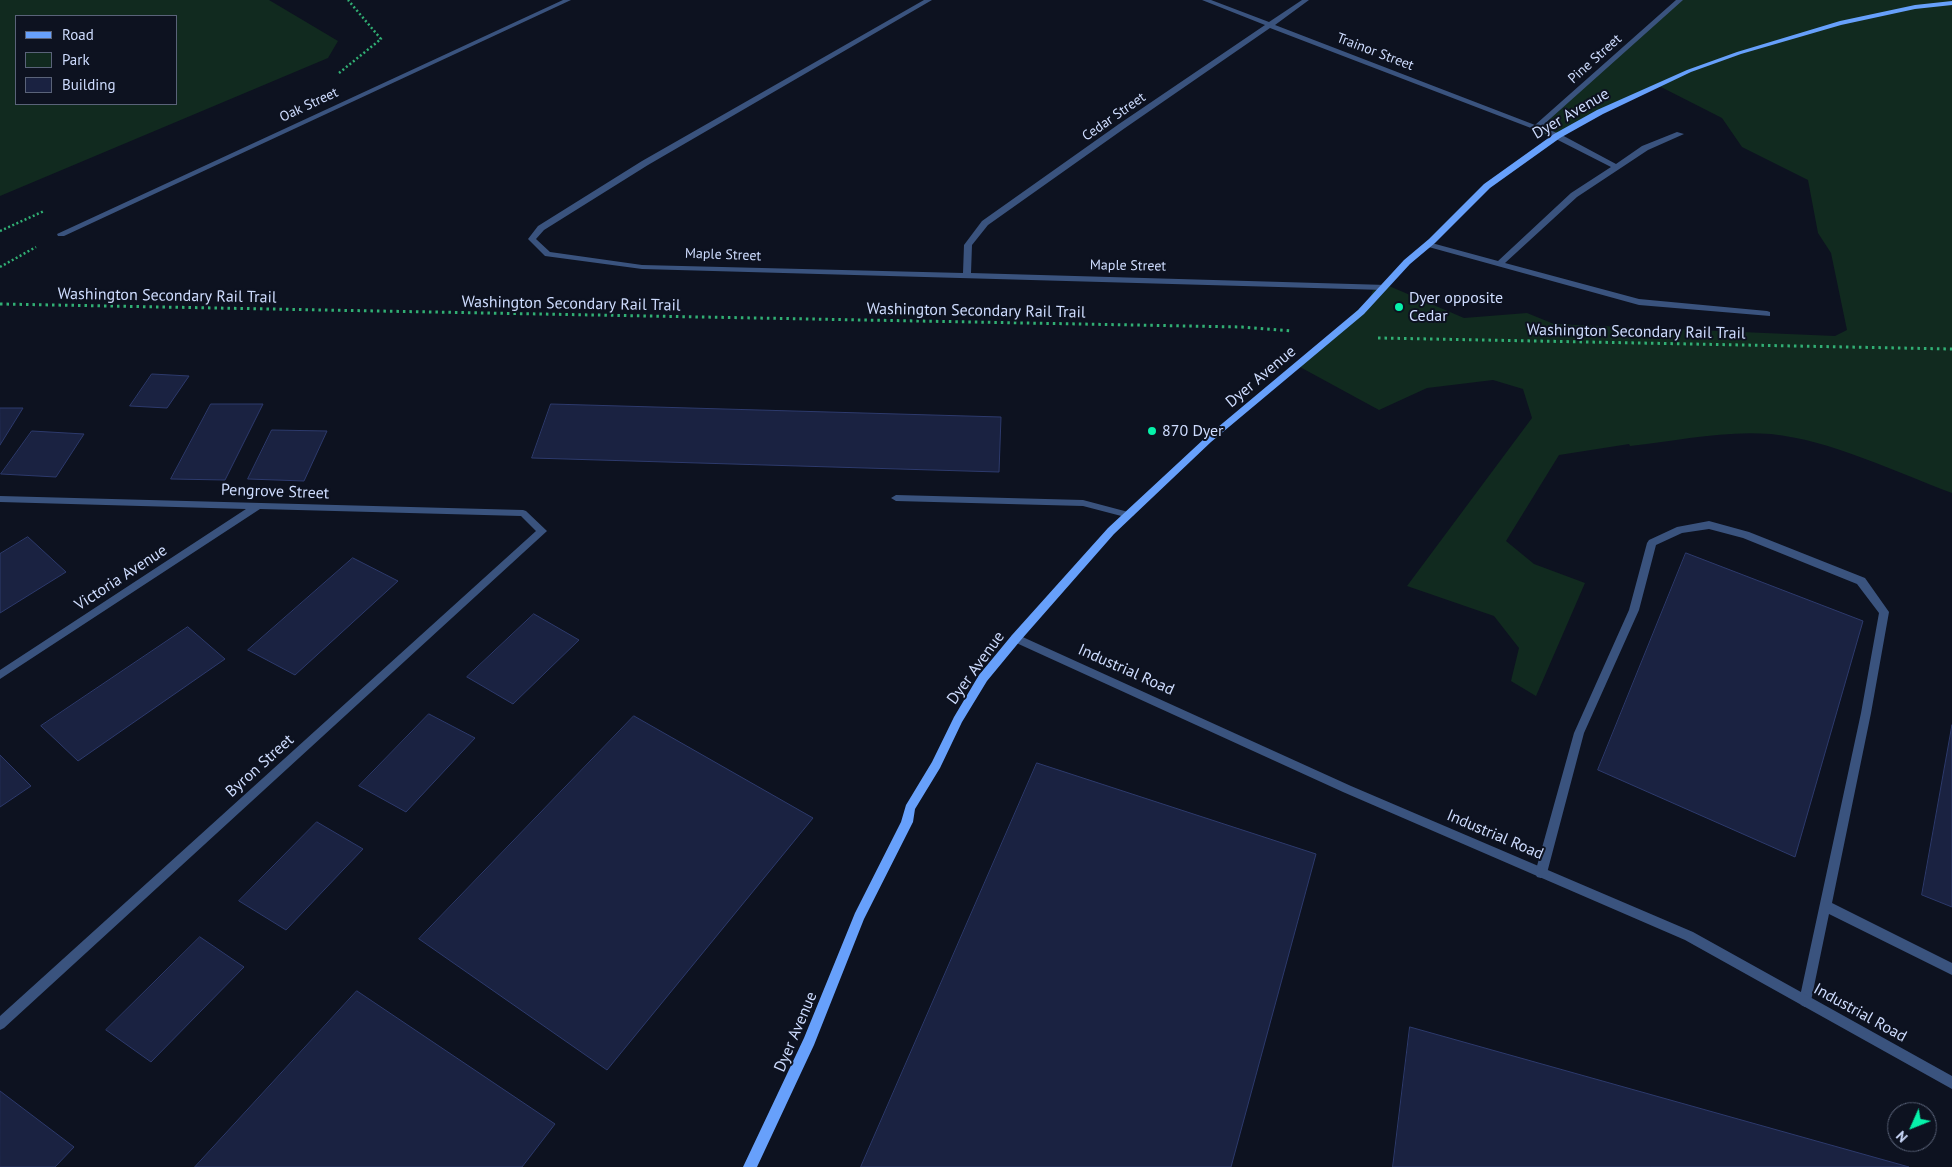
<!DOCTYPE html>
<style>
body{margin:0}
#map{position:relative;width:1952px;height:1167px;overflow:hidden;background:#0d1220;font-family:"PT Sans",sans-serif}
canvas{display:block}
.legend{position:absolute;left:15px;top:15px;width:162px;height:90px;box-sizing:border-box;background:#0d1220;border:1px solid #5a6379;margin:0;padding:6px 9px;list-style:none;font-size:15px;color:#cedcfe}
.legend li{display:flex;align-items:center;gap:10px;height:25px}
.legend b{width:25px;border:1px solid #5a6379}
.north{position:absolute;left:1887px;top:1102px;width:50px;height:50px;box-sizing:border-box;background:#0d1220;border:1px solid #5a6379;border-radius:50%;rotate:226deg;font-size:14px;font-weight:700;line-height:20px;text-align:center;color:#cedcfe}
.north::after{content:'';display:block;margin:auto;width:18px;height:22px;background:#06f2aa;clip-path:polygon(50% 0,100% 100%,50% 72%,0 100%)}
</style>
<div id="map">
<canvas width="1952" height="1167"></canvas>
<ul class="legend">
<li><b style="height:6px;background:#67a0fb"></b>Road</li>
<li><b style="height:14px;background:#112a1f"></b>Park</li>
<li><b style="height:14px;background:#1a2241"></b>Building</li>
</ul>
<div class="north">N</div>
</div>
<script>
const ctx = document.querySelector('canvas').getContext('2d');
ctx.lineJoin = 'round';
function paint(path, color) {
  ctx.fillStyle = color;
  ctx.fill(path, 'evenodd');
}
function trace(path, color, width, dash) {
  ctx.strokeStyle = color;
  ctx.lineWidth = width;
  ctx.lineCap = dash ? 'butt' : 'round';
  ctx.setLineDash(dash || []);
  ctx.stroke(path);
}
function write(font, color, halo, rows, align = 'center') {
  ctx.font = font + ' "PT Sans",sans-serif';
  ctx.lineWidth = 4;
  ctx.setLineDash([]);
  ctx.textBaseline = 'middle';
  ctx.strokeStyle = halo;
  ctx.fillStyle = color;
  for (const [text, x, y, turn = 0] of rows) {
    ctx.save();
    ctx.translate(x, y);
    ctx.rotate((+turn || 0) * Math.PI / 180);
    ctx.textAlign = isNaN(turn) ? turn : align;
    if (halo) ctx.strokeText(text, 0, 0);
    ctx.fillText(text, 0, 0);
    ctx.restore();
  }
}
paint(new Path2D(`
 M0,0H269L338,41L328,58L0,196ZM16,16H176V104H16Z
 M1679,0H1952V493C1896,472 1830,440 1771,434C1724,430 1676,441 1630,446L1629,444L1559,455L1506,541L1534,564L1585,583L1536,696L1511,681L1519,648L1494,616L1407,586L1532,418L1523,389L1493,380L1427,388L1379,410L1300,367L1370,298L1373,290L1383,285L1389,286L1464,318L1527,313L1554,324L1835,336L1847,330L1831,253L1818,233L1808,180L1742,147L1722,118L1661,87H1653L1562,133L1548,137L1538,130Z`), '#112a1f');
const building = new Path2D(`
 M152,374L189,376L167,408L130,406Z
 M211,404H263L225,480L171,479Z
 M551,404L1001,417L999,472L532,458Z
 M0,408H23L0,445Z
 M272,430L327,431L304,481L248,479Z
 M32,431L84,434L56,477L1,474Z
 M28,537L66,572L0,613V554Z
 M1686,553L1863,621L1795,857L1598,770Z
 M353,558L398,581L295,675L248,650Z
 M534,614L579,640L513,704L467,677Z
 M188,627L225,659L78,761L41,726Z
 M429,714L475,738L406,812L359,786Z
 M634,716L813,818L607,1070L419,939Z
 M1952,725V907L1922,895Z
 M0,755L31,786L0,807Z
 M1037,763L1316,854L1231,1167H861Z
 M317,822L363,849L286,930L239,901Z
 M200,937L244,967L151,1062L106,1030Z
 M357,991L555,1124L522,1167H195Z
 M1410,1027L1909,1167H1393Z
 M0,1091L74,1147L55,1167H0Z`);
paint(building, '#1a2241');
trace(building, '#2d3a6c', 1);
trace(new Path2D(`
 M339,73L381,39L348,0
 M0,231L44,211
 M0,267L36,247`), '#31af74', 2.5, [2, 2.5]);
trace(new Path2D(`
 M0,304L1242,327L1292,331
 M1378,338L1952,349`), '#31af74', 3, [2.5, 4]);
paint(new Path2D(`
 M1677,132L1684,134L1648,150L1577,197L1505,263L1639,299L1767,311L1770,312V316L1639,305L1425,246L1424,244L1428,242L1498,261L1571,193L1611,167L1554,138V134H1560L1616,164L1642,146Z
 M896,495L1083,500L1132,513L1134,515L1129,518L1083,506L896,501L891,498Z
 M1709,521L1749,532L1865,578L1889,612L1871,713L1832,903L1952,963V975L1829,914L1811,1001L1809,1005L1805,1007L1801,1005L1799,1001L1861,713L1879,613L1857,584L1743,538L1709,529L1682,533L1656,545L1639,610L1584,733L1547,873L1545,877L1541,878L1537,877L1535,873L1574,733L1629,610L1647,543L1649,540L1677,527Z`), '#3a537e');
paint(new Path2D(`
 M563,0H571L64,236H58L57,234Z
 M924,0H932L648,165L544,230L536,239L550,252L642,265L963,273L964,245L982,221L1119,124L1265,25L1202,0H1211L1269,22L1302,0H1309L1275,25L1535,125L1676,0H1683L1541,127L1560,134L1561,136L1557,138L1270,28L1125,128L988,225L972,245L971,273L1387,285L1388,287L1384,290L642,269L545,256L528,239L538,226L642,161Z
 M0,496L523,510L526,511L547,531L4,1028L0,1030V1016L536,531L521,516L260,509L0,679V670L246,509L0,502Z
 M1016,634L1351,786L1693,932L1952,1076V1089L1685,940L1343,792L1012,641L1011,638L1012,635Z`), '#3a537e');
paint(new Path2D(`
 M1952,1V5L1915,9L1841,25L1741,54L1691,72L1603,114L1560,138L1490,188L1435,243L1410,264L1364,314L1211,442L1114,534L1020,641L987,681L962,722L940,768L915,809L913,822L864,919L814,1045L757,1167H743L804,1038L855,913L901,822L906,805L932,762L954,717L979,675L1012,635L1108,528L1205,438L1358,310L1404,260L1429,239L1484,184L1554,134L1597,110L1687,70L1737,52L1840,21L1915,5Z`), '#67a0fb');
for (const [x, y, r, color] of [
 [1399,307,5,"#06f2aa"],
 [1152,431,5,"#06f2aa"]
]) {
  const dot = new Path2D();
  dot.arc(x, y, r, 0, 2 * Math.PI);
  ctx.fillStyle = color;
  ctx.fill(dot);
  trace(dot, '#0d1220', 2);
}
write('14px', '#cedcfe', '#0d1220', [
 ["Trainor Street",1375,52,21],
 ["Pine Street",1595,59,-42],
 ["Oak Street",309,105,-25],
 ["Cedar Street",1114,117,-35],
 ["Maple Street",723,255,2],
 ["Maple Street",1128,266,1]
]);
write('16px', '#cedcfe', '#0d1220', [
 ["Dyer Avenue",1571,114,-30],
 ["Washington Secondary Rail Trail",167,296,1],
 ["Washington Secondary Rail Trail",571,304,1],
 ["Washington Secondary Rail Trail",976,311,1],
 ["Washington Secondary Rail Trail",1636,332,1],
 ["Dyer Avenue",1261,377,-40],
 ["Pengrove Street",275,492,2],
 ["Victoria Avenue",121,578,-33],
 ["Dyer Avenue",976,668,-54],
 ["Industrial Road",1126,670,24],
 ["Byron Street",260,766,-42],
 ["Industrial Road",1495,835,23],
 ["Industrial Road",1860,1013,29],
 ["Dyer Avenue",796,1032,-67]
]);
write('16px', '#cedcfe', '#0d1220', [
 ["Dyer opposite",1409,298],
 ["Cedar",1409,316],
 ["870 Dyer",1162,431]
], 'left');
</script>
